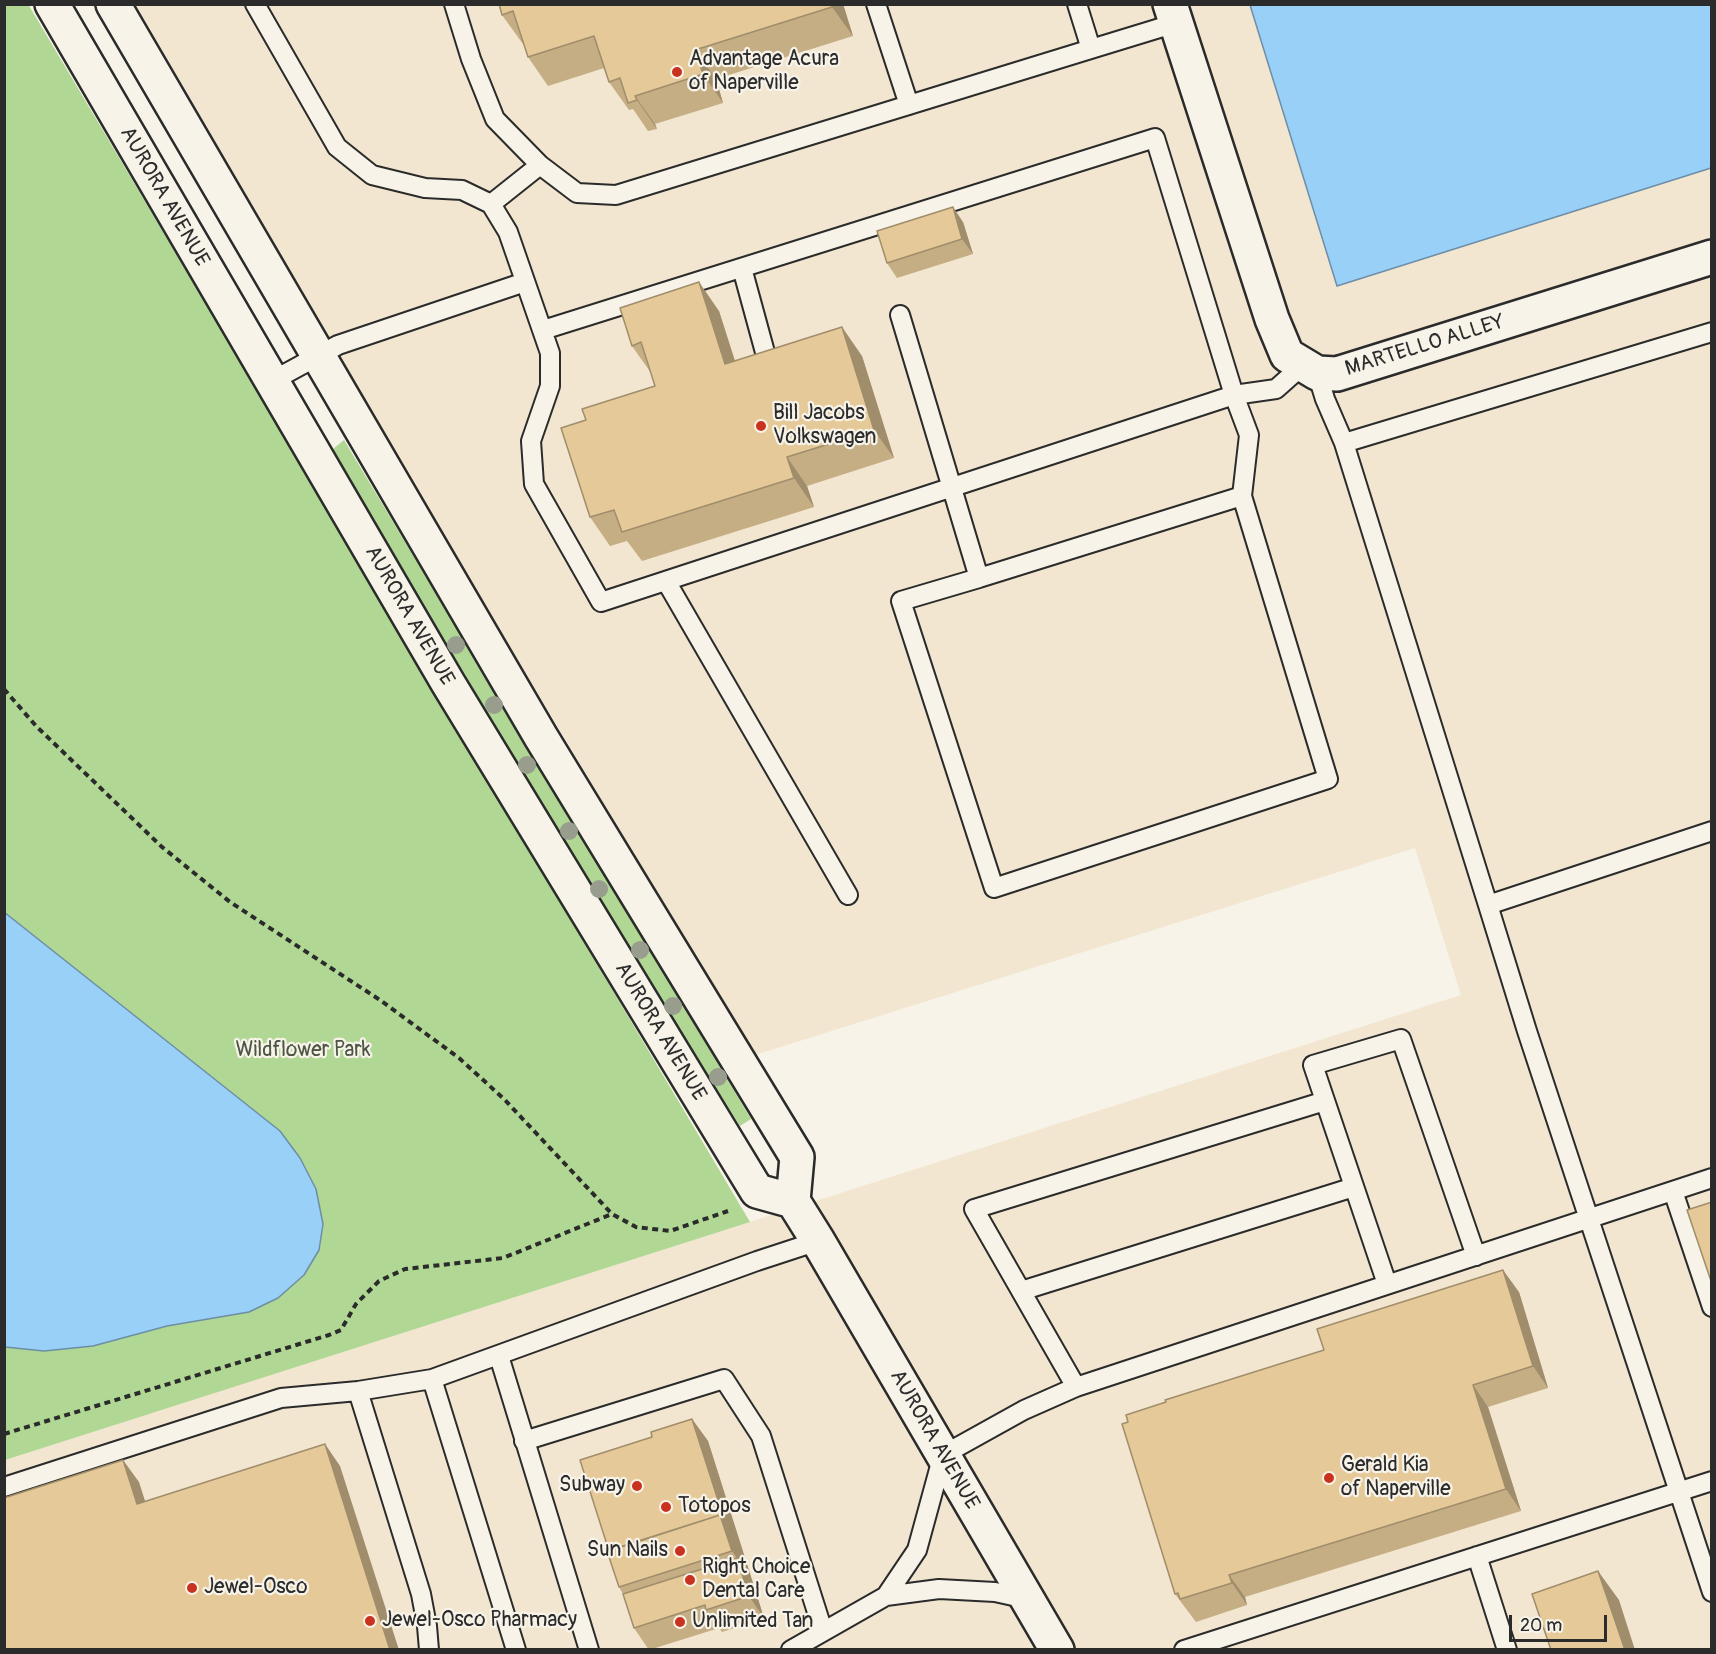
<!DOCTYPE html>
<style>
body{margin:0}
#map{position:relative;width:1716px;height:1654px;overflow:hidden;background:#f7f3e8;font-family:Pangolin,sans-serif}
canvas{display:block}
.frame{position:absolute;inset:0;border:6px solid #2b2b2b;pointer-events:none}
.scale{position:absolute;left:1509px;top:1615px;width:98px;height:27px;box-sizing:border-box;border:3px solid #2b2b2b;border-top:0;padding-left:8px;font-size:18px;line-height:21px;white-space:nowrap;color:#2b2b2b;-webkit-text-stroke:4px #f7f3e8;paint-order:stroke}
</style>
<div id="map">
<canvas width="1716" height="1654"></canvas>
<div class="frame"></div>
<div class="scale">20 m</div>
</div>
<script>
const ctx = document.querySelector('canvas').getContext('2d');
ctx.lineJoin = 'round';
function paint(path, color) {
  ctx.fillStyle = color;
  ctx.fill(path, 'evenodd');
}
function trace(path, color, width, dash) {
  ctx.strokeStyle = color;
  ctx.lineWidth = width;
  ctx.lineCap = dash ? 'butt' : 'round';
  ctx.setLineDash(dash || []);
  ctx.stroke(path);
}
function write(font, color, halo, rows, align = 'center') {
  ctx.font = font + ' Pangolin,sans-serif';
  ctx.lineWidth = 4.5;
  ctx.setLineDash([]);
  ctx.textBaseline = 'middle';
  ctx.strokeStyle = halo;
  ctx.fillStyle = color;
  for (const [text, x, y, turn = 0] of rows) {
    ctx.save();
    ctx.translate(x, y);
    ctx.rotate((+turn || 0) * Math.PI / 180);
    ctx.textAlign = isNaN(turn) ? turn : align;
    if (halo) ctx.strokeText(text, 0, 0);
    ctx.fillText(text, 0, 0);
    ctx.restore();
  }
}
paint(new Path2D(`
 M136,5H1711V1649H5L4,1460L1461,995L1415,848L755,1055L484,604Z`), '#f2e6d0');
paint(new Path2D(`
 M28,4L750,1222L5,1460L4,5Z
 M344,440L751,1119L740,1126C600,904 465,677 333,449Z`), '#b0d793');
const water = new Path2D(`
 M1250,5H1711V168L1337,286Z
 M4,912L280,1131L300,1158L316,1189L323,1224L319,1250L304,1275L278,1298L249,1312L167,1326L93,1346L44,1351L5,1347Z`);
paint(water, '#99d0f8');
trace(water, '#6d8ea6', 1.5);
const service = new Path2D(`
 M255,4L337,147L372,175L425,188L462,190L491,204L508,232L550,353V386L531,441L534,484L601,602L1234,395L1276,389L1303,365
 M454,4L471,59L495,119L540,165L577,193L616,195L1091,49
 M876,4L909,105
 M1077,4L1091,49L1176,23
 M491,204L540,165
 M742,268L766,356
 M543,330L1155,138L1234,395L1249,435L1242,496L1328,779L994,888L901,601L979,578L900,315
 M1317,373L1325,399L1344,443L1488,905L1712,831
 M272,381L338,345L525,282
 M1344,443L1712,332
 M979,578L1242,496
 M666,581L848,895
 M1488,905L1527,1031L1712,1592
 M1673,1191L1712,1307
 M1387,1284L1313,1065L1401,1039L1476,1256
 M1021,1291L1354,1187
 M499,1356L589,1650
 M432,1379L516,1650
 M1076,1387L974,1209L1325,1101
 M358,1391L421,1594L427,1626L429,1650
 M524,1441L724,1379L761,1436L823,1631
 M4,1487L281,1398L358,1391L432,1379L757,1261L818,1241
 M1477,1556L1507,1650
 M886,1596L917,1550L943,1455L1024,1410L1076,1387L1712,1178
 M791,1650L886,1596L939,1589L995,1592L1027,1599
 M1184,1650L1712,1481`);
const minor = new Path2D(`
 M1170,4L1272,319L1287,355L1317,373L1337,374L1712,257`);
const primary = new Path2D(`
 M52,4L448,683L757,1191L793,1201
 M113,4L541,737L797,1157L793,1201L818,1241L1057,1650`);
trace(service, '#2b2b2b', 22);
trace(minor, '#2b2b2b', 38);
trace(primary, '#2b2b2b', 38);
trace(new Path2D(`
 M4,689L36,726L162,847L230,902L380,1000L459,1058L504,1099L612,1214L636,1227L670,1231L728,1211
 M4,1434L329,1335L341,1330L356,1304L379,1281L405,1269L503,1258L612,1214`), '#2b2b2b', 4, [6, 4.5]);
trace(service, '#f7f3e8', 18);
trace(minor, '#f7f3e8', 33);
trace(primary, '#f7f3e8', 33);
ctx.fillStyle = '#999d8e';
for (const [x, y] of [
 [456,645],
 [494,705],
 [527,765],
 [569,831],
 [599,889],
 [640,950],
 [673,1006],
 [718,1077]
]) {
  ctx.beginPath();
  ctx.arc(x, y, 9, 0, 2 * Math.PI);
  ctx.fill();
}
paint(new Path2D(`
 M499,4H843L853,36L716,79L723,103L655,124L657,129L648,131L633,109L629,110L609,82L604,68L548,86L528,57L524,43L523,44L502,15Z
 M963,222L973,254L897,278L887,263Z
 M719,311L735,361L862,356L894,458L807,486L814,507L642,561L627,541L610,546L590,517L586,420L655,386L651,373L632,346Z
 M1519,1292L1548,1388L1488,1407L1521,1511L1245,1597L1247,1605L1196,1622L1175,1594Z
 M692,1419L708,1441L764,1618L722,1632L719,1628L649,1650L634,1628L623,1594L619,1587L609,1551L652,1437Z`), '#c5ad84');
paint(new Path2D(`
 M832,4H843L853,36L832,7Z
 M695,50L716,79L723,103L703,74Z
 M635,96L655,124L657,129L637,100Z
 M953,207L963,222L973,254L962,239Z
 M699,282L719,311L745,393L725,364Z
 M842,327L862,356L894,458L874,430Z
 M787,457L807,486L814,507L794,478Z
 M1503,1270L1519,1292L1548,1388L1533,1366Z
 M1473,1385L1488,1407L1521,1511L1506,1489Z
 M692,1419L708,1441L764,1618L749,1596L737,1558L732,1551L720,1515Z
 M325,1444L340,1466L399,1650H390Z
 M123,1460L139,1482L153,1526L137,1504Z
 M1598,1571L1619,1600L1635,1650H1625Z
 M1229,1575L1245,1597L1247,1605L1232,1583Z`), '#a08d6b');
const building = new Path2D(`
 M499,4H832V7L695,50L703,74L635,96L637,100L628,103L620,78L609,82L594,36L528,57L513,11L502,15Z
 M953,207L962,239L887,263L877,231Z
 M699,282L725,364L842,327L874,430L787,457L794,478L622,532L614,510L590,517L561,428L586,420L582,409L655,386L641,342L632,346L620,308Z
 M1712,1202V1284L1687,1210Z
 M1503,1270L1533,1366L1473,1385L1506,1489L1229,1575L1232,1583L1180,1599L1178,1593L1175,1594L1122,1424L1128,1422L1126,1415L1166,1402L1165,1400L1324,1350L1317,1329Z
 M692,1419L725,1522L720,1515L609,1551L580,1460L652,1437L651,1432Z
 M325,1444L390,1650H4V1498L123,1460L137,1504Z
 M720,1515L732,1551L619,1587L607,1551Z
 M737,1558L749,1596L706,1610L705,1605L634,1628L623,1594Z
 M1598,1571L1625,1650H1551L1532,1594Z`);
paint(building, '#e5c999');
trace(building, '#a08d6b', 1.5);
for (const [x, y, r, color] of [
 [677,72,6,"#c8321e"],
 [761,426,6,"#c8321e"],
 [1329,1478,6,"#c8321e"],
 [637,1486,6,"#c8321e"],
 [666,1507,6,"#c8321e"],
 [680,1551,6,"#c8321e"],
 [690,1580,6,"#c8321e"],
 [192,1588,6,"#c8321e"],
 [370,1621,6,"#c8321e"],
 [680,1622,6,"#c8321e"]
]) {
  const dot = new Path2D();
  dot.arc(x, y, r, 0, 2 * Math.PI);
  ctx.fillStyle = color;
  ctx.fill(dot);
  trace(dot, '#f7f3e8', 2);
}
write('21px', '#2b2b2b', '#f7f3e8', [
 ["Advantage Acura",689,60],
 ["of Naperville",689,84],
 ["Bill Jacobs",773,414],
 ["Volkswagen",773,438],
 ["Gerald Kia",1341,1466],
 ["of Naperville",1341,1490],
 ["Subway",625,1486,"right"],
 ["Totopos",678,1507],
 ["Sun Nails",668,1551,"right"],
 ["Right Choice",702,1568],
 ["Dental Care",702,1592],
 ["Jewel-Osco",204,1588],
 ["Jewel-Osco Pharmacy",382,1621],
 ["Unlimited Tan",692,1622]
], 'left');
write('21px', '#2b2b2b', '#f7f3e8', [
 ["AURORA AVENUE",164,197,60],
 ["MARTELLO ALLEY",1425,346,-17],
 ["AURORA AVENUE",409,616,60],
 ["AURORA AVENUE",660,1032,59],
 ["AURORA AVENUE",934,1440,60]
]);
write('21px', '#4c5645', '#f7f3e8', [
 ["Wildflower Park",303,1051]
]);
</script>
